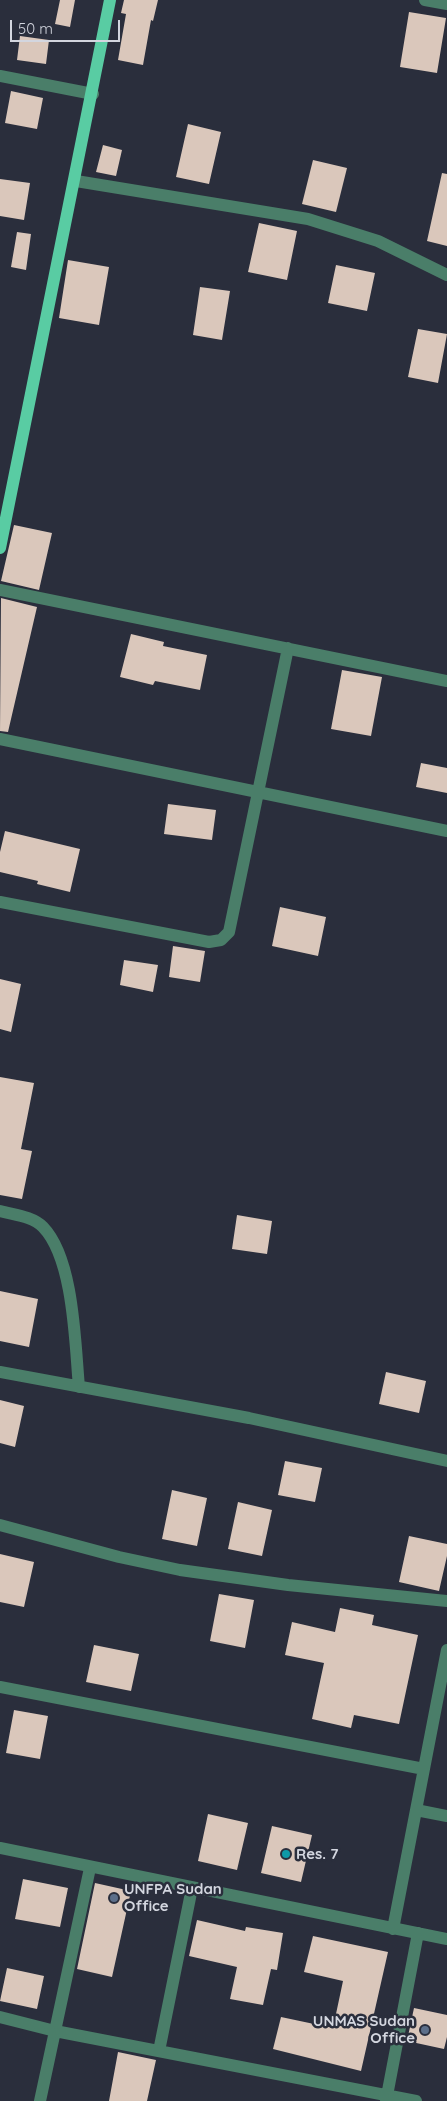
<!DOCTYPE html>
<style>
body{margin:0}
#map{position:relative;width:447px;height:2101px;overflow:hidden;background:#2a2e3c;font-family:Quicksand,sans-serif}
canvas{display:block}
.scale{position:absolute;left:10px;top:20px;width:110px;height:22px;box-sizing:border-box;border:2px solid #d3d6df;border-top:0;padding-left:6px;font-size:15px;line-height:18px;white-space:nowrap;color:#d3d6df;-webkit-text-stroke:4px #2a2e3c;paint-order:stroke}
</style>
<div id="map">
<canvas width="447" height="2101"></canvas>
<div class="scale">50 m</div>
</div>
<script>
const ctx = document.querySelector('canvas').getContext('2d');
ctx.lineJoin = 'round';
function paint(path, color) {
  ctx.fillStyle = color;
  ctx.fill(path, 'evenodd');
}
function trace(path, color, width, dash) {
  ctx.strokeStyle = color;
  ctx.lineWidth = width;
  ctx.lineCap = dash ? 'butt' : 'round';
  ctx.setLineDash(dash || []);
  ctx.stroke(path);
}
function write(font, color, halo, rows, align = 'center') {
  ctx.font = font + ' Quicksand,sans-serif';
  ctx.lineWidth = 5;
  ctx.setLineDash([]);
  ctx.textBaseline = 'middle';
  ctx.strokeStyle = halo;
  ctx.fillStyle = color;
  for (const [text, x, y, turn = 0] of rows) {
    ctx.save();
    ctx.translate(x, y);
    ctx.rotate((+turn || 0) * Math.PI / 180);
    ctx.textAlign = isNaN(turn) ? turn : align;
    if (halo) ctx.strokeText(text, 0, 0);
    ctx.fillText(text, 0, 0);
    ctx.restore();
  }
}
paint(new Path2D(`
 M60,0H75L70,27L55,24Z
 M124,0H158L153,21L151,20L143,65L118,60L126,14L121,13Z
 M409,12L446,18L437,73L400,67Z
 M20,36L49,40L46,64L17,60Z
 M11,91L43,98L37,129L5,123Z
 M188,124L221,132L209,184L176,177Z
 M103,145L122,150L116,176L96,172Z
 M313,160L347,168L336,212L302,204Z
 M442,173L447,174V246L427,241Z
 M0,179L30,183L24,220L0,216Z
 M259,223L297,231L287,280L248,272Z
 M17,232L31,234L26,270L11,267Z
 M68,260L109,267L99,325L59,318Z
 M336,265L375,273L367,311L328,303Z
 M200,287L230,291L222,340L193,335Z
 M418,329L447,334L438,383L408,377Z
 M14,525L52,533L39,590L1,581Z
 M1,598L37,607L8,732L0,731Z
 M131,634L164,642L163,646L207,655L200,690L155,681L153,685L120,677Z
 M342,670L382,677L371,736L331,729Z
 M421,763L447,768V793L416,787Z
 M168,804L216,810L212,840L164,834Z
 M5,831L80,849L70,892L37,884L38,881L0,872V852Z
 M280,907L326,917L318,956L272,946Z
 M173,946L205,951L200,982L169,977Z
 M124,960L158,965L153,992L120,985Z
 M0,979L21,984L11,1032L0,1029Z
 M0,1077L34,1083L21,1149L32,1151L22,1199L0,1195Z
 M237,1215L272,1221L267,1254L232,1249Z
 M0,1291L38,1299L29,1347L0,1341Z
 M386,1372L426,1381L419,1413L379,1404Z
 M0,1400L24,1406L15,1447L0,1443Z
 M285,1461L322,1468L315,1502L278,1495Z
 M172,1490L207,1498L197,1546L162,1539Z
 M238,1502L272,1510L262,1556L228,1549Z
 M409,1536L447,1544V1556L439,1591L399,1582Z
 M0,1554L34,1562L24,1607L0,1602Z
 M219,1594L254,1600L245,1648L210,1641Z
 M340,1608L374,1615L372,1625L418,1635L399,1724L354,1715L351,1728L312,1719L324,1663L285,1655L292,1622L335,1632Z
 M94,1645L139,1654L131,1691L86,1682Z
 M14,1710L48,1716L40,1759L6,1753Z
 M208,1814L248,1823L237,1870L198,1861Z
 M272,1826L312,1835L301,1882L261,1873Z
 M23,1879L68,1888L60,1927L15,1919Z
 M95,1883L131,1891L112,1977L77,1969Z
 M197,1920L245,1931L246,1927L283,1933L277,1970L271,1969L263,2005L230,1999L237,1967L189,1956Z
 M313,1936L388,1952L361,2071L273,2049L281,2017L333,2028L343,1981L304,1972Z
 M7,1968L44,1976L37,2009L0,2001Z
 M414,2008L447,2015V2037L444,2049L407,2041Z
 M118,2052L156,2060L147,2101H109Z`), '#dac7bb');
trace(new Path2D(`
 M425,0L447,4
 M0,76L93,94
 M76,181L308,219L378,241L447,275
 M0,590L447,681
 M0,739L447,831
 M0,902L209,942L221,940L229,932L288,648
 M0,1211C14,1215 32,1216 43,1227C74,1259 75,1344 79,1387
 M0,1372L249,1418L447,1461
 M0,1525L119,1557L180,1570L288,1585L447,1601
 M0,1687L424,1769
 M416,1810L447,1816
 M0,1848L447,1939
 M393,1929L447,1650
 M0,2017L55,2031L416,2101
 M159,2051L192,1888
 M40,2101L90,1868
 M386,2101L418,1933`), '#4a7e69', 12);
trace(new Path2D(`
 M0,548L110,0`), '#59cca3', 12);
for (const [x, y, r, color] of [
 [286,1854,5,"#0f9aa8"],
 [114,1898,5,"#5c6f8a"],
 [425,2030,5,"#5c6f8a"]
]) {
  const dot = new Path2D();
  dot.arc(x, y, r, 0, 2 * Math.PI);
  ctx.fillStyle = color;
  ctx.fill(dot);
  trace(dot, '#2a2e3c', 2);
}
write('bold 15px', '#d3d6df', '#2a2e3c', [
 ["Res. 7",296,1854],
 ["UNFPA Sudan",124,1889],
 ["Office",124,1906],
 ["UNMAS Sudan",415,2021,"right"],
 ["Office",415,2038,"right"]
], 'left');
</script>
